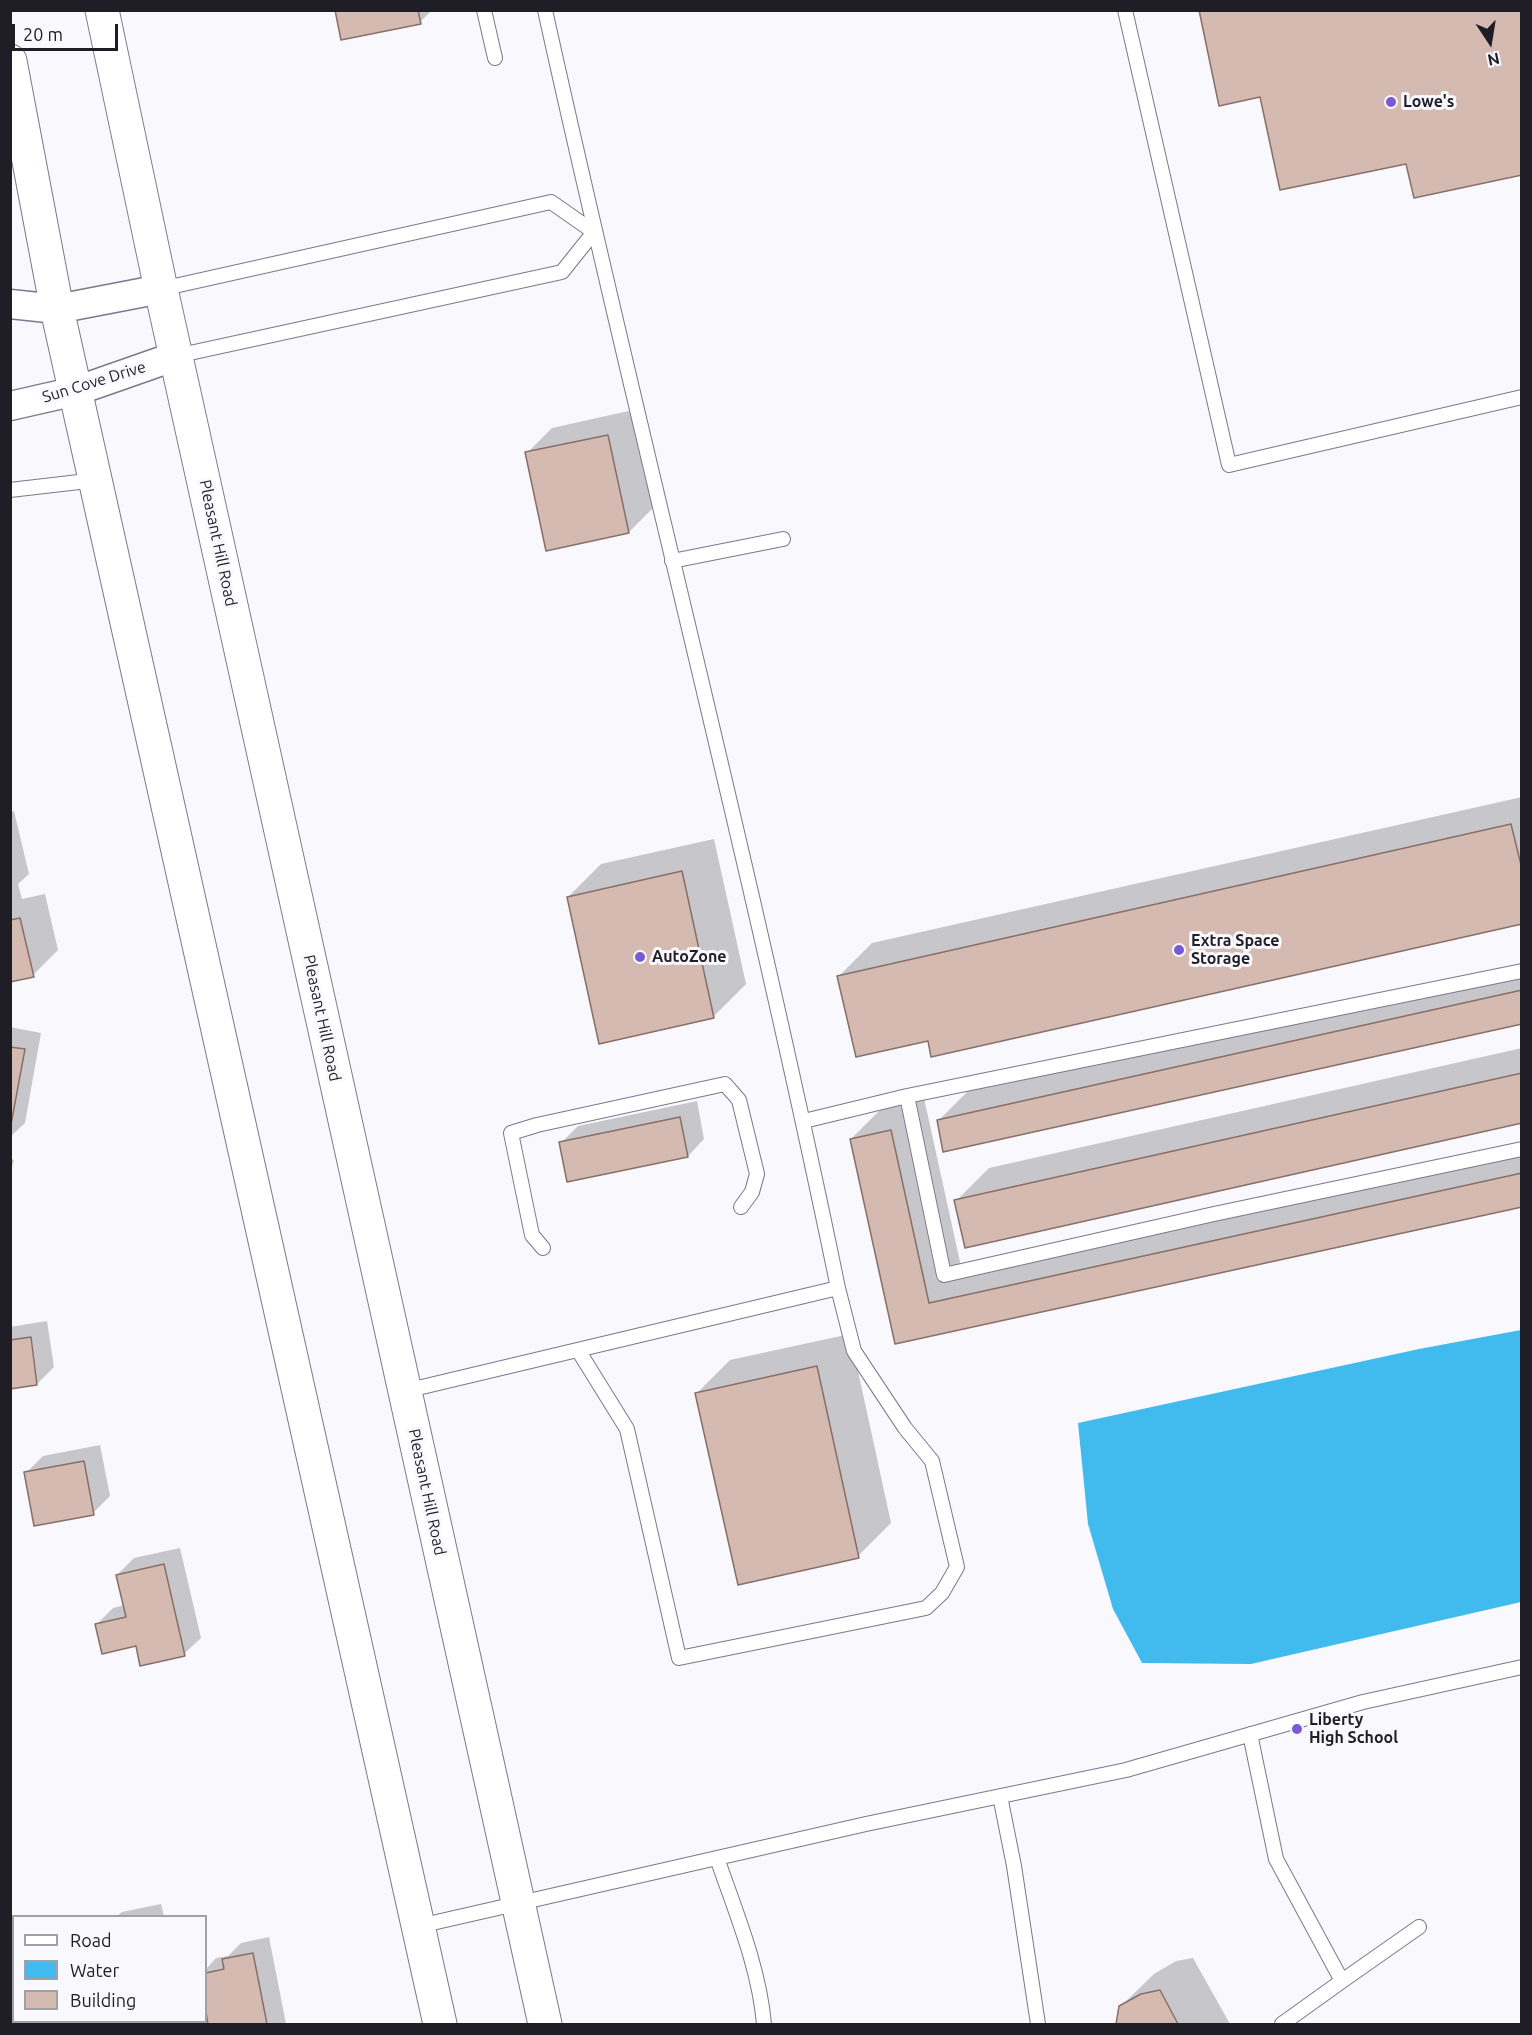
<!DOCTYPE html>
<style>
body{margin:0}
#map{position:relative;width:1532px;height:2035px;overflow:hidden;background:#f9f8fd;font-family:Ubuntu,sans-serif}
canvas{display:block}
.frame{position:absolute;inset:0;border:12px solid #1f1d25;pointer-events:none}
.legend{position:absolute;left:12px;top:1915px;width:195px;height:108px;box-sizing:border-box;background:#f9f8fd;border:2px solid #a2a0a7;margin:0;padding:8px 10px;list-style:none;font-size:18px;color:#1f1d25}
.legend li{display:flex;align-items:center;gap:12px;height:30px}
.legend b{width:30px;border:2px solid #a2a0a7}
.north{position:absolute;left:1460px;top:12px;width:60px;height:60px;-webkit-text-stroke:4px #f9f8fd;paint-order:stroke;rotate:168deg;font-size:16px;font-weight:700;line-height:24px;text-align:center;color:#1f1d25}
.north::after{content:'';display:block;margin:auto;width:21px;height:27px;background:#1f1d25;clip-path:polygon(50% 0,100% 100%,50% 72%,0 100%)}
.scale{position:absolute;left:12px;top:24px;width:106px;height:27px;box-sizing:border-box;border:3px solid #1f1d25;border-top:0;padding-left:8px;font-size:18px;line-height:21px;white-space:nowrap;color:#1f1d25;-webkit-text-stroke:4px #f9f8fd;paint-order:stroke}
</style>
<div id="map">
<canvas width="1532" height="2035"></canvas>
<div class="frame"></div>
<ul class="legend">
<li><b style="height:8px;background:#fff"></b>Road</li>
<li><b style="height:16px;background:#41bbed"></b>Water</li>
<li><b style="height:16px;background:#d5bab2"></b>Building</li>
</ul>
<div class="north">N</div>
<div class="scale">20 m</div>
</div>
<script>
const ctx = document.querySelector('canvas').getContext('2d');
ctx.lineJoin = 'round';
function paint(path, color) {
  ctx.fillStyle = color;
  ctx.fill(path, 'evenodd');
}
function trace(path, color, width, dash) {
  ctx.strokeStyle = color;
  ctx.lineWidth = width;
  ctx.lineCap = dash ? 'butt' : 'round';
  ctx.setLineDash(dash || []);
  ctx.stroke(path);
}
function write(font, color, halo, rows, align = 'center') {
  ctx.font = font + ' Ubuntu,sans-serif';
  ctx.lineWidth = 6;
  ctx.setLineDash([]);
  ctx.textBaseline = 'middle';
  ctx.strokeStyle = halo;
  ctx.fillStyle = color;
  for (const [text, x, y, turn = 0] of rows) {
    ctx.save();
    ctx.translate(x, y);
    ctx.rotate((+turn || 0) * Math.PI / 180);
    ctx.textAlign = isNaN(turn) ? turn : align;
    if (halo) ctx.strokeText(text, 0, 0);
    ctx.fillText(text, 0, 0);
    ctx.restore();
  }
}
paint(new Path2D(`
 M1521,1330V1602L1251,1664L1142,1663L1113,1609L1088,1524L1078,1423L1419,1349Z`), '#41bbed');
paint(new Path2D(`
 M336,10H432L420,22Z
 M633,410L654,507L629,532L527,453L552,428Z
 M1522,797V923L929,1039L839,976L872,943Z
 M14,811L29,874L18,884L22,899L45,894L58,950L33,975L10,980V812Z
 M714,839L746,984L713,1017L568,897L601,864Z
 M1522,965V1023L938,1121L971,1088Z
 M10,1027L41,1033L25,1123L10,1137Z
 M1522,1048V1122L956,1201L989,1168Z
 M924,1098L962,1271L1522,1148V1205L896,1343L851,1139L884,1106Z
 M697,1101L704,1139L688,1156L561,1143L578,1126Z
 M10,1159L14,1160L10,1174Z
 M47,1321L54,1367L37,1384L10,1388V1327Z
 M850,1334L891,1523L858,1556L697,1393L730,1360Z
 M100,1445L110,1496L93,1513L26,1473L43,1456Z
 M180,1548L201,1638L184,1654L137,1644L96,1625L113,1608L124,1605L117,1575L134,1558Z
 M161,1904L164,1916H117L122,1912Z
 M269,1937L286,2024H209L206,2005V1969L216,1958L228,1956L241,1943Z
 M10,1946L14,1959V2022H26L23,2024H10Z
 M1193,1958L1230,2024H1118L1120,2007L1154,1974L1176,1961Z`), '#0003');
const building = new Path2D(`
 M335,10H418L421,24L341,40Z
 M1199,10H1522V175L1414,198L1406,164L1280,190L1260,97L1219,106Z
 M608,435L629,533L546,551L525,452Z
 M1511,824L1522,869V924L931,1057L928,1041L856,1057L837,976Z
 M682,871L714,1018L599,1044L567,897Z
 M20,918L34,977L10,982V920Z
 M1522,990V1024L943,1152L937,1120Z
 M10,1047L25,1049L10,1130Z
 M1522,1073V1123L965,1248L954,1200Z
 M680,1117L688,1157L567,1182L559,1142Z
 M891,1130L929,1303L1522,1173V1207L895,1344L850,1139Z
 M31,1337L37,1385L10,1389V1340Z
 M817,1366L859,1558L738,1585L695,1393Z
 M84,1461L94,1515L34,1526L24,1472Z
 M164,1564L185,1656L140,1666L136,1646L102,1654L95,1624L126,1617L116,1575Z
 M253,1953L267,2024H208L206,2012V1973L224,1969L222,1959Z
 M1160,1990L1178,2024H1116L1119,2006L1141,1994Z`);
paint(building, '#d5bab2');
trace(building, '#886f68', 1.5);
const service = new Path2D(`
 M484,10L495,58
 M1125,10L1229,465L1522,397
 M161,289L551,202L594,232L562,272L176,356
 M10,490L96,480
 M672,561L783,539
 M907,1096L944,1275L1214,1214L1522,1149
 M804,1121L907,1096L1522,971
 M543,1248L532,1235L511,1133L537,1125L725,1084L739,1100L757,1174L752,1192L741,1207
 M578,1350L627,1429L679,1658L926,1608L942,1593L957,1567L932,1461L905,1428L854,1351L838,1288
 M405,1391L838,1288C750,860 639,437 545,10
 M1250,1734L1276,1859L1342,1981L1282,2024
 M1000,1796L1014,1866L1038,2024
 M717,1858C736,1913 759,1967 764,2024
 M419,1926L866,1824L1126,1770L1363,1702L1522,1667
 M1342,1981L1419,1927`);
const minor = new Path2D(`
 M10,304L57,309L161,289
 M10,406L76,391L176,356`);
const primary = new Path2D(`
 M102,10L161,289L545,2024
 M10,61L57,309L440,2024`);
trace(service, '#7d778d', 16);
trace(minor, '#7d778d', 31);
trace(primary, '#7d778d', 35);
trace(service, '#fff', 14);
trace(minor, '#fff', 28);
trace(primary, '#fff', 33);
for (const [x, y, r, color] of [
 [1391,102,6,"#785ad4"],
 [1179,950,6,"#785ad4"],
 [640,957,6,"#785ad4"],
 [1297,1729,6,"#785ad4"]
]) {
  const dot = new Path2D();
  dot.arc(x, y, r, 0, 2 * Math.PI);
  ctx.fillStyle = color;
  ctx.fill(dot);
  trace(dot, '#f9f8fd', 2);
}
write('bold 16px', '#1f1d25', '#f9f8fd', [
 ["Lowe's",1403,102],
 ["Extra Space",1191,941],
 ["Storage",1191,959],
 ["AutoZone",652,957],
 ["Liberty",1309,1720],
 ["High School",1309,1738]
], 'left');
write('16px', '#1f1d25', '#f9f8fd', [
 ["Sun Cove Drive",94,382,-17],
 ["Pleasant Hill Road",218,543,78],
 ["Pleasant Hill Road",322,1018,78],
 ["Pleasant Hill Road",427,1492,78]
]);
</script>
